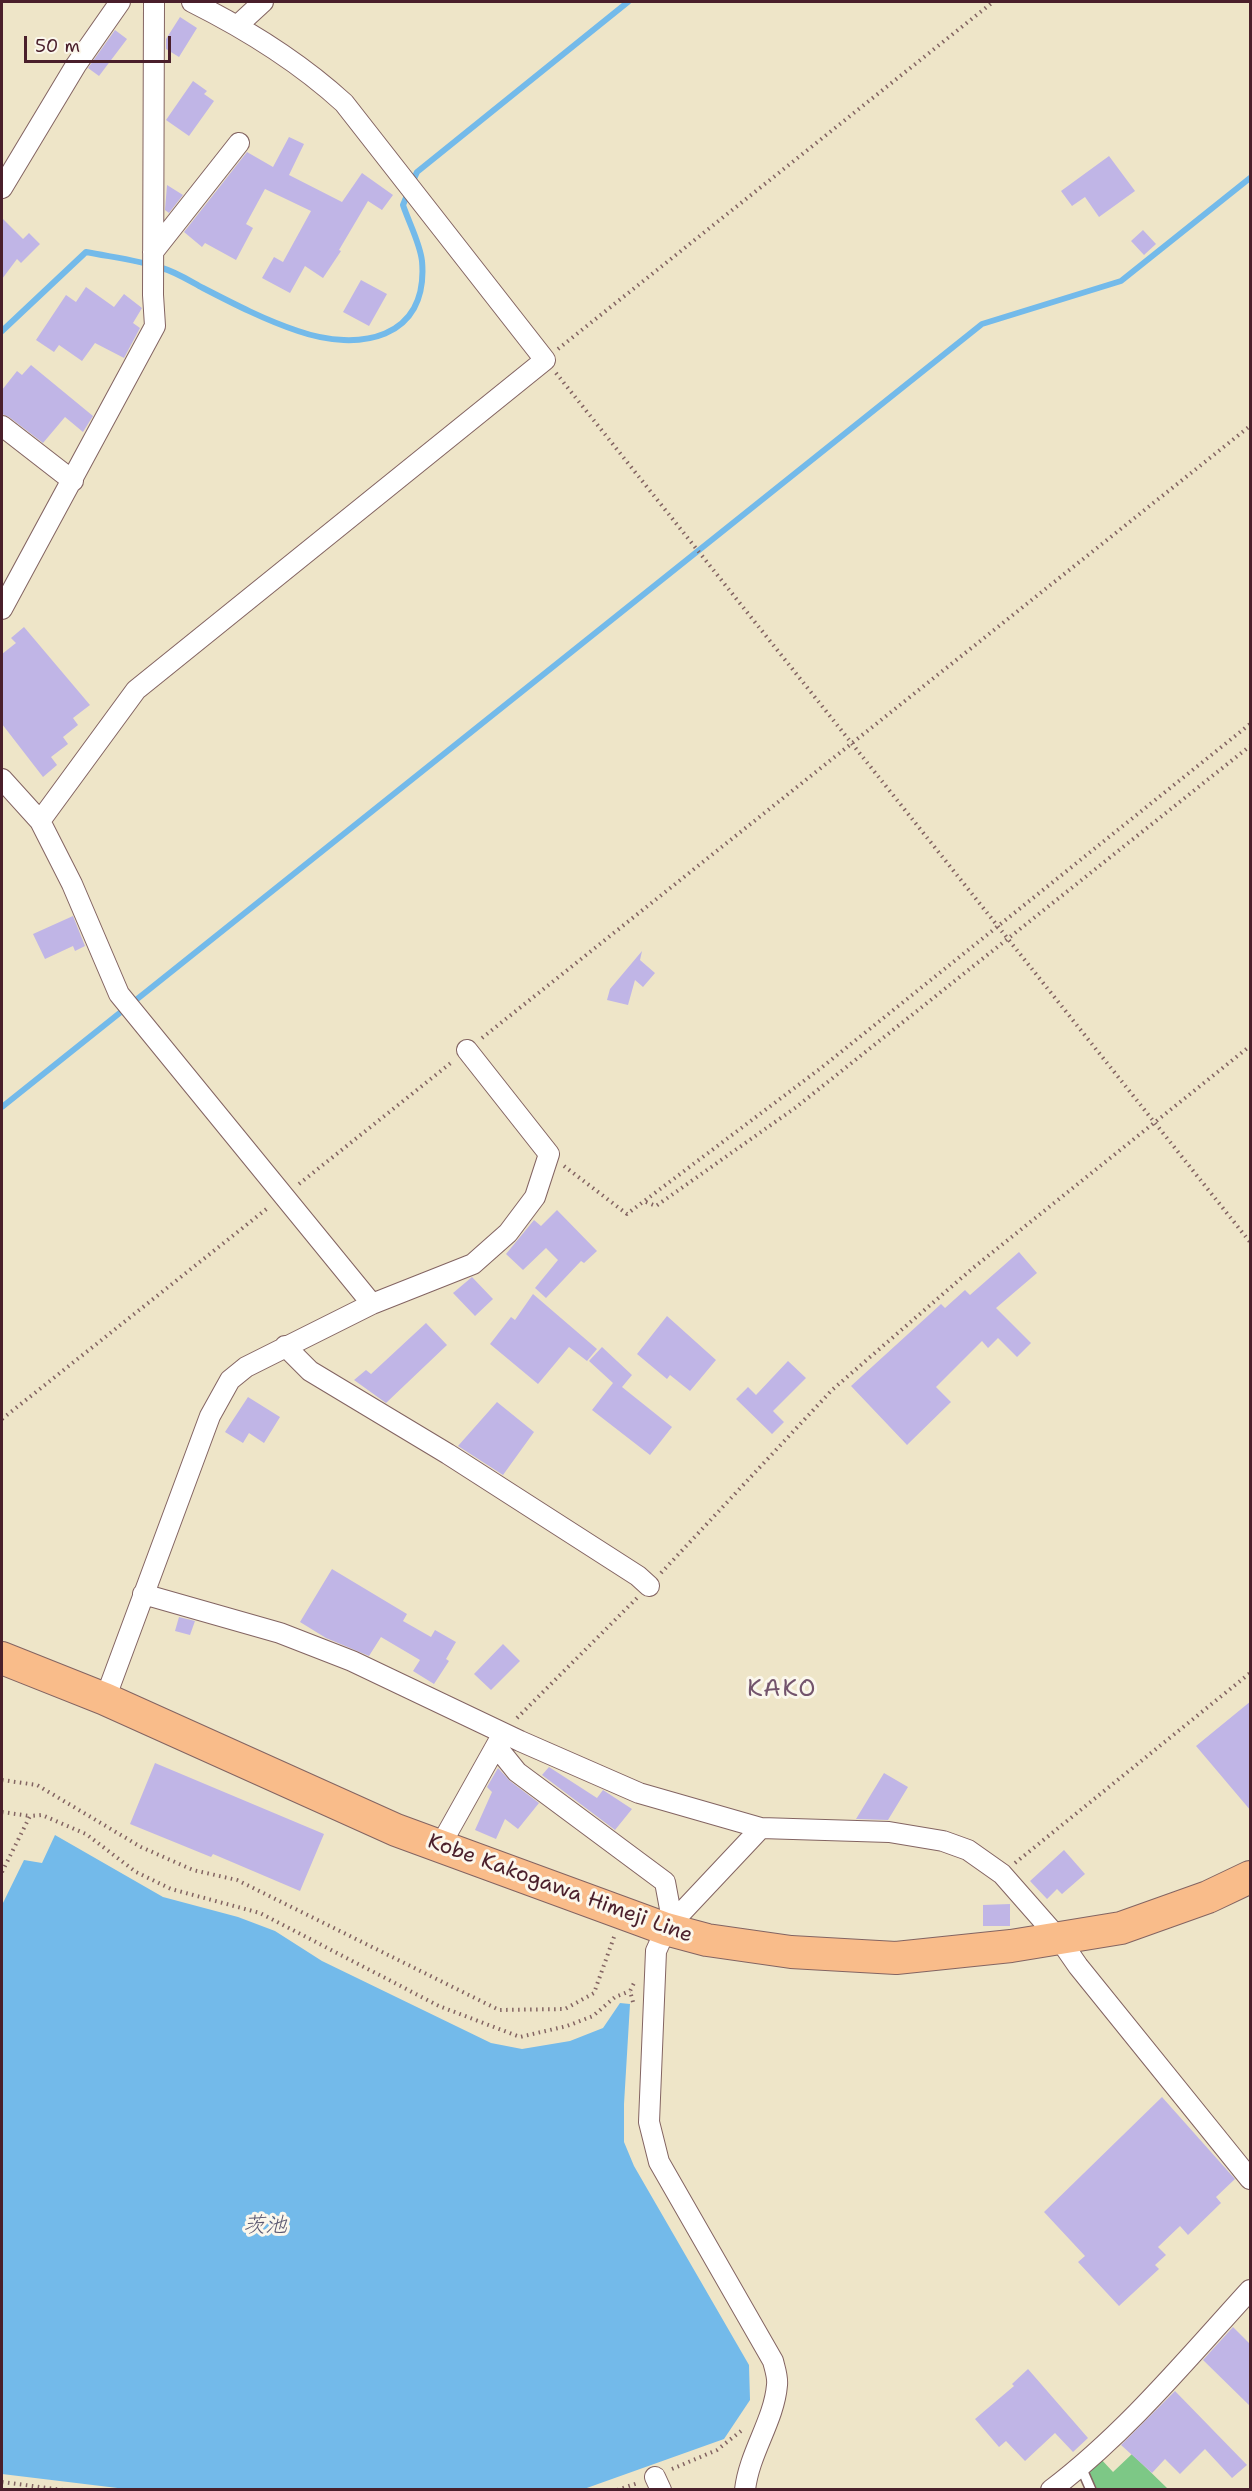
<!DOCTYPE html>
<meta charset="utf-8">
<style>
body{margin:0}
#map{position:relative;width:1252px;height:2491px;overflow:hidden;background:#eee5c8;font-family:"Shantell Sans",sans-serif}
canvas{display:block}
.frame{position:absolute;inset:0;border:3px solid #4a1f2b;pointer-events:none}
.scale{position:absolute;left:24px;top:36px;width:147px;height:27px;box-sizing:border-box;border:3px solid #4a1f2b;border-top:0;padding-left:8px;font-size:18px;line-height:21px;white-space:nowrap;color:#4a1f2b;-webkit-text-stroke:4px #fbf7ec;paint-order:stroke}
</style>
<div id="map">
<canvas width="1252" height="2491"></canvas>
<div class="frame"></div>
<div class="scale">50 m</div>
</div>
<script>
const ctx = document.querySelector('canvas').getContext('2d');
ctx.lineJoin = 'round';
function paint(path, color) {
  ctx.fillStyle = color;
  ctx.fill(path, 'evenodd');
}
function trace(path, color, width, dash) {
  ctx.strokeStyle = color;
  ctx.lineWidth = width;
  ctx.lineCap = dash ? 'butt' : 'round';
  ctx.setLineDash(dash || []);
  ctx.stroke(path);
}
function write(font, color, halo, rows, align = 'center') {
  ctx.font = font + ' "Shantell Sans","Klee One",sans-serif';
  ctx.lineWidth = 6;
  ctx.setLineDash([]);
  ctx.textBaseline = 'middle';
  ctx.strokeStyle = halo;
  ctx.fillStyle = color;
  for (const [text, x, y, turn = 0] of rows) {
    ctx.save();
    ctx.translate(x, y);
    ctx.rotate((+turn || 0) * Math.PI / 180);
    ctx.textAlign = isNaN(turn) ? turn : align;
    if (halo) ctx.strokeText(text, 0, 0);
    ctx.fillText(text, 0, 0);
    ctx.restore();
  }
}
paint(new Path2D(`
 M1132,2454L1168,2489H1097L1087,2470L1100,2458L1113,2472Z`), '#7dc886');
paint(new Path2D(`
 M55,1835L163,1897L238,1917L275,1931L322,1961L491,2043L522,2049L570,2041L603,2028L620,2003L630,2004L624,2104V2142L634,2166L749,2365L750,2400L724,2439L584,2489L134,2490L2,2474V1905L24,1860L42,1863Z`), '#73baea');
trace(new Path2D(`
 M412,183L417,172L628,2
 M2,331L86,252C111,257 138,260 162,268C176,272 190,281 203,288C234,304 265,320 298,331C358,352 429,340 422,261C420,243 409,223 403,205L408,193
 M2,1107L982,324L1121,281L1250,178`), '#73baea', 6);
paint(new Path2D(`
 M180,17L197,28L179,57L166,49V39Z
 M115,30L127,39L99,76L88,68Z
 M193,81L207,91L204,94L214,101L189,136L166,120Z
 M289,137L304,144L289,175L342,202L362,173L393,195L382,210L368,201L339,250L341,251L323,278L305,266L290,293L262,278L274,257L283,262L311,211L265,189L246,224L253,228L236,260L205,243L202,247L184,232L247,152L273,167Z
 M1109,156L1135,191L1099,217L1085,197L1072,206L1061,191Z
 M167,185L183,195L169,213L165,210Z
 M2,218L23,239L29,233L40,244L21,263L17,259L2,279Z
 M1143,230L1156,244L1144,255L1131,241Z
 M361,280L387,294L369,326L343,312Z
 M86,287L114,307L124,294L142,308L133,323L140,328L124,358L95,343L82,361L59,345L54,352L36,340L66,295L76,302Z
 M31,365L93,416L83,432L65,417L43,443L9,417L2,414V390L17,371L22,375Z
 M24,627L90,705L73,718L78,725L63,737L68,744L51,757L57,765L43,777L2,724V654L16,643L11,638Z
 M73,916L85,946L75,951L73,946L45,959L33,934Z
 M642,951L640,960L655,973L643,987L635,980L628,1005L607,1000L610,989Z
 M557,1210L597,1251L584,1263L581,1261L546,1298L535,1288L558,1260L546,1248L523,1270L506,1254L534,1220L541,1226Z
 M1019,1252L1037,1273L996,1308L1031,1343L1017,1357L998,1338L988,1348L982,1341L936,1387L951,1402L907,1445L851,1386L941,1304L945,1308L965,1290L970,1295Z
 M472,1277L493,1299L475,1316L453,1293Z
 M533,1294L597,1349L587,1361L569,1347L538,1384L490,1344L511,1317L515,1320Z
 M667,1316L716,1360L690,1391L670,1375L667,1379L637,1354Z
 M426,1323L447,1345L386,1403L354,1380L366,1370L371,1374Z
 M602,1347L632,1375L622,1387L672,1427L650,1455L592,1410L613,1383L589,1361Z
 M788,1361L806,1378L773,1411L784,1422L772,1434L736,1399L748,1387L756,1395Z
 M248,1397L280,1417L264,1443L249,1433L243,1443L225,1432Z
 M497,1402L534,1432L503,1475L458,1446Z
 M332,1569L407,1614L403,1621L431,1637L435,1630L456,1642L446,1659L449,1661L434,1684L413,1671L420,1660L381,1637L369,1656L326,1638L300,1622Z
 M179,1617L195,1621L190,1635L175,1631Z
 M503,1644L520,1661L491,1690L474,1674Z
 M1251,1701V1811L1196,1746Z
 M155,1763L324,1834L300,1891L213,1854L211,1857L130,1824Z
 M549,1767L597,1798L603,1790L632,1809L615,1830L542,1775Z
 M498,1768L510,1781L539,1803L518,1829L505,1819L496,1839L475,1830L492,1792L487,1787Z
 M884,1773L908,1787L888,1820L856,1819Z
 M1064,1850L1085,1874L1062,1894L1057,1889L1047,1899L1030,1881Z
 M1010,1904V1926H983V1905Z
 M1162,2097L1235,2179L1216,2197L1221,2203L1188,2235L1180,2226L1158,2247L1166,2255L1155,2265L1159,2269L1119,2306L1078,2262L1085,2256L1044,2212Z
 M1233,2327L1251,2345V2407L1203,2360Z
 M1028,2369L1088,2438L1073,2452L1055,2433L1025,2461L1006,2441L999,2447L975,2419L1014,2386L1012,2384Z
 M1175,2391L1247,2465L1232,2478L1205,2449L1180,2474L1165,2459L1152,2473L1121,2445Z`), '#c0b5e6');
const service = new Path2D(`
 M1081,2467L1091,2490`);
const minor = new Path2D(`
 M192,2C248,30 298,61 344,103L545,360L136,690L40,821L72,884L119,994L372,1304
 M238,25L263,2
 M2,188L76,65L120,2
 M153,252L239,143
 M2,426L73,481
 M2,609L155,326L153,295L154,2
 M2,779L40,821
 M285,1346L310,1371L448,1454L638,1576L649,1586
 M143,1594L280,1633L352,1661L520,1741L639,1793L761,1828L889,1832L943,1841L968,1850L1002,1874L1060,1940L1078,1966L1250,2179
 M105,1699L210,1416L230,1380L246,1367L372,1304L473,1264L508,1233L535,1197L549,1154L467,1050
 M496,1746L517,1772L665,1882L673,1925
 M440,1846L501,1737
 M655,2477L661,2490
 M745,2490C749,2453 774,2421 777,2385C778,2377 775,2369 773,2361L659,2162L649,2122L656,1951L666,1929L761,1828
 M1051,2490C1126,2433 1187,2359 1250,2290`);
const primary = new Path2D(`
 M2,1658L105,1699L396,1830L666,1929L707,1940L791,1952L896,1958L1011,1946L1121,1928L1208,1897L1250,1877`);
trace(service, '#836462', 12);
trace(minor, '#836462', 22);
trace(primary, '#836462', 34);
trace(new Path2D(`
 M558,349L993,2
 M556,373L1250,1242
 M482,1038L1250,426
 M564,1166L627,1214L821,1068L1250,724
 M299,1184L452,1062
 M646,1202L656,1206L795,1108L1250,746
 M2,1419L269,1207
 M661,1573L832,1390L973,1268L1250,1046
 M517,1718L637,1598
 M2,1780L37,1785L141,1847L193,1870L237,1880L499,2010L565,2009L594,1993L614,1937
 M2,1812L30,1816
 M1015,1863L1250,1673
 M2,1872L30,1816L42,1815L86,1834L136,1872L171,1889L260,1913L439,2006L520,2037L567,2026L593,2016L615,1997L630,1991
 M633,2002L630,1991L635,1981
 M672,2469L717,2450L741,2431
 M2,2482L63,2490
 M617,2490L638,2483`), '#836462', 4, [1.5, 4.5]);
trace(service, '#fff', 9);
trace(minor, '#fff', 20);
trace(primary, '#f9bc8a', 32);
write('21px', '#4a1f2b', '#fbf7ec', [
 ["Kobe Kakogawa Himeji Line",560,1889,20]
]);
write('italic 22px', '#58556e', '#fbf7ec', [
 ["茨池",265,2226]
]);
ctx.letterSpacing = '1.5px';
write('24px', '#73546c', '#fbf7ec', [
 ["KAKO",782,1690]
]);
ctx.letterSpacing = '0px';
</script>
